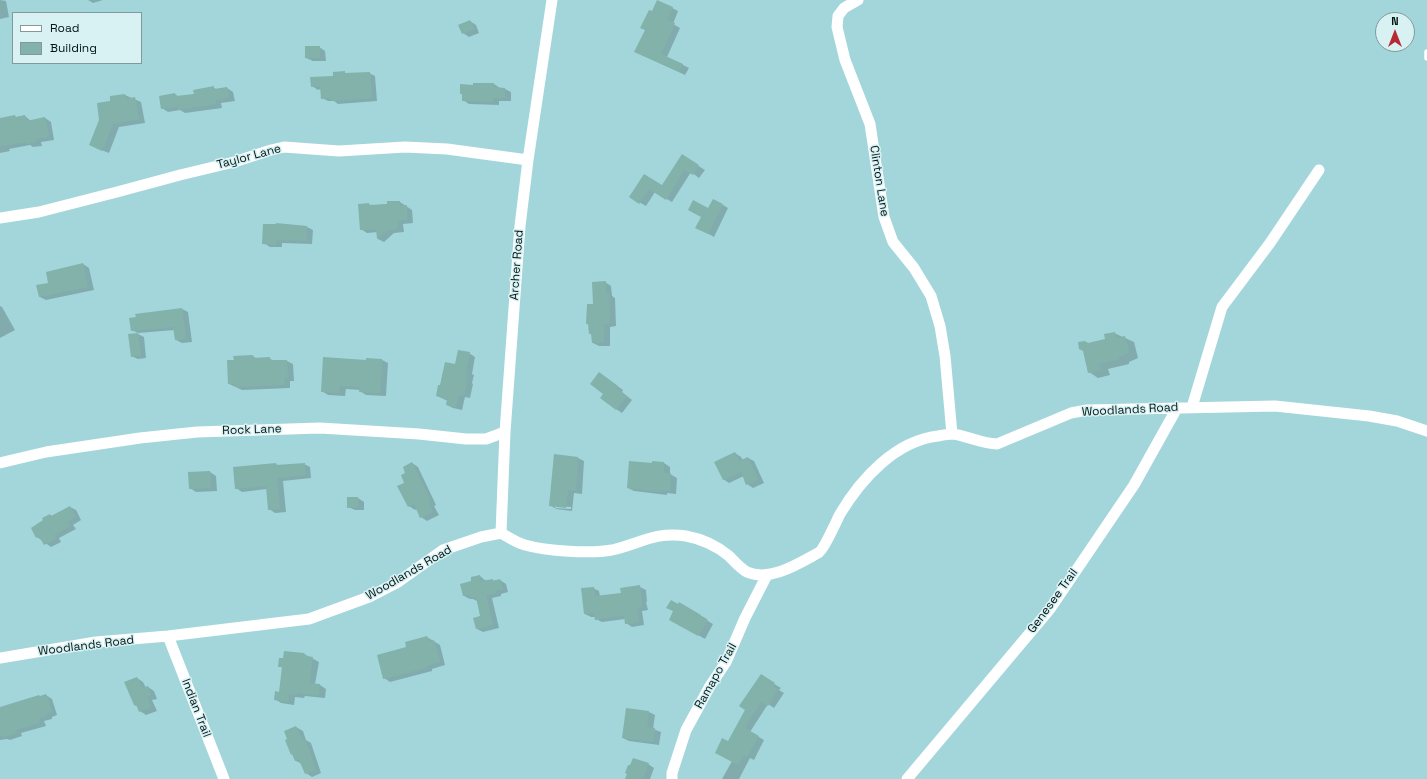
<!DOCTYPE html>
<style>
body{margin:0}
#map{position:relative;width:1427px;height:779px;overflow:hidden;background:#a3d6da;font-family:"Space Grotesk",sans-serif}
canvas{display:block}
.legend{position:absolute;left:12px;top:12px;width:130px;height:52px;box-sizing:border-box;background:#d8f1f3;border:1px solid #83999b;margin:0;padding:5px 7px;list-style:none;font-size:12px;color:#031617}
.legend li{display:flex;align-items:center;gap:8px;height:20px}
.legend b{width:20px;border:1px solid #83999b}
.north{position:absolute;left:1375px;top:12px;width:40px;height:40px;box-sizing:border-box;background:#d8f1f3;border:1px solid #83999b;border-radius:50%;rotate:0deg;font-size:11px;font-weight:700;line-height:16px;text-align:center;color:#031617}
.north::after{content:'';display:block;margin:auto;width:14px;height:18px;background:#b92934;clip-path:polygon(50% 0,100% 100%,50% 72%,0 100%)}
</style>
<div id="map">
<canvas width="1427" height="779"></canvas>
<ul class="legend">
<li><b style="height:5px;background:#fff"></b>Road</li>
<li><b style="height:11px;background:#82b2a9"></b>Building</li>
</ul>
<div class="north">N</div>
</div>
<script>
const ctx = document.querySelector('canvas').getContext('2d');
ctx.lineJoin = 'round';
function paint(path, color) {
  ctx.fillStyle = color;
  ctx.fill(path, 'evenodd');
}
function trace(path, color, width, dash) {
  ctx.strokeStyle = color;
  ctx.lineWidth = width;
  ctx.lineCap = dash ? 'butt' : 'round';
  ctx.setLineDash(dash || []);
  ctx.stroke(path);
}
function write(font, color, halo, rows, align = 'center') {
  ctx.font = font + ' "Space Grotesk",sans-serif';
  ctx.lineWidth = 3;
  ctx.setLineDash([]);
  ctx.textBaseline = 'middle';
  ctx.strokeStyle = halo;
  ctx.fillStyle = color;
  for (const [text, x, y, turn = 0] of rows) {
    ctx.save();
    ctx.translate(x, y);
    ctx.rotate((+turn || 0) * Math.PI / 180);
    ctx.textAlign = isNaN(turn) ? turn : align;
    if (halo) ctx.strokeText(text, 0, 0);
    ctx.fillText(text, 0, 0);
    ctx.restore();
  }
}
paint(new Path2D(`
 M0,0L6,1L9,17L0,19Z
 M88,0H103L93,3Z
 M672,8L678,11L673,24L680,28L667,57L689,68L685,75L642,55L646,30L652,12Z
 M470,21L476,25L479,33L469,37L463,33Z
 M319,47L325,51L326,61H313L306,58Z
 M334,73H369L375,76L377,101L338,104L334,101H328L322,98L321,89L318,90L312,86L334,77Z
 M474,84H494L500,88L505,89L511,92V101H499V105L469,104L463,100V94L474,86Z
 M213,87L217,90L227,88L233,92L235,101L221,103L222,108L185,113L180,110L168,112L162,108L175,94L179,97L195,94Z
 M125,95L141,102L145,123L119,127L109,153L96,148L112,102Z
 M25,116L31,121L45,118L51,122L54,140L41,142L42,146L33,147L30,145L9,149L10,151L0,153V119Z
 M682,156L705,170L699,178L691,172L672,202L655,192L646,206L630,197L644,175L663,187Z
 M400,202L412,210L413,223L403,224L404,232L394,233L384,242L378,239V232L367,233L361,229L369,204L372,206Z
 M723,205L728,208L714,237L703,231L708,209Z
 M307,227L313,230L312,244L282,243V247H270L264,243Z
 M83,264L89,268L94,290L46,300L40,297L49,283Z
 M605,282L611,286L612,296L615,298L616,326L610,327V346H599L593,343L594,305Z
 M0,306L2,307L15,330L0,338Z
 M182,309L188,312L192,342L182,343L176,340L175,330L138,333L132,330Z
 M1114,333L1134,342L1138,358L1129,362V364L1108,369L1110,375L1098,378L1089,372L1088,344L1106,340Z
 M138,334L144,337L146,358L138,359L131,356Z
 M469,353L475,357L472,374L474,375L472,383L473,384L470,398L465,397L462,410L453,408L447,405L448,401L437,396L440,386L456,365Z
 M253,356L257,359L269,358L274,361H287L293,364L294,381H290V388L242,390L229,384L235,361Z
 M367,359L382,360L388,363L386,396L366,395L360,391L361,390L346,389L345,396L328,395L322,391L367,361Z
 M605,377L623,390L622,392L632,400L622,413L616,409L604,394Z
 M735,453L741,457L743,460L748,458L754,461L764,483L753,488L747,484L744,476L729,483L723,479Z
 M555,455L578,458L584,461L582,494L574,493L572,511L556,509L550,505ZM555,506L571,507V509L555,508Z
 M653,462L664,463L670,467V474L677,478L676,494L667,493V495L634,491L628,488Z
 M412,463L418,467L436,505L434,506L439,515L427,521L421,517L417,509L415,510L409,506L398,486L406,483L407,473Z
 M276,464L279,466L304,464L310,467L311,478L283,481L286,512L275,513L269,509L267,489L242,492L236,488Z
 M210,472L216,476L217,491L196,492L190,488L189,473Z
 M358,498L364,502V510H355L348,507Z
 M70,507L76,510L81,520L73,525L76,529L59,538L61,542L51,547L37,537L50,515L52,516Z
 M480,576L486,581L500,580L506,584L508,592L501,594V596L492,598L499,628L483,632L477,629L482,617L477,601L473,599H470L464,596L473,582Z
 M640,587L646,590L647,602H646L648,610L642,611L644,625L632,627L626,623L625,619L602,622L596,619L595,617H591L585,614L593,588L599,591L600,596L622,594Z
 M680,604L707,619L706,620L713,624L705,639L670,619Z
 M427,637L440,645L445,665L432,669V671L390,682L384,678L407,648Z
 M304,654L319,662L315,684L320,685L326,689L325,698L305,696L304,698L295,697L294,705L281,703L275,699L280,693L283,668L279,666Z
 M761,676L781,688L779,690L784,693L774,708L768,704L750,732L764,740L754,760L750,758L739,779H722L732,761L728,743L746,709Z
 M137,678L143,682L146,688L148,687L154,691L157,699L152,700L157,711L146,715L140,711L139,707L134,705Z
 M46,695L52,699L57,715L52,717V719L44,721L46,726L21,733L22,736L10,740L7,739L0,740V709Z
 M649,712L655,715L653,729L661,732L659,745L629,741L623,738Z
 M296,727L303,731L306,740L311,743L321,773L312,777L306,773L302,764L296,761L294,756L292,754Z
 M648,764L654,768L650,779H626Z`), '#0003');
paint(new Path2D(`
 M657,0L673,7L667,20L675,23L661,54L683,64L679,72L634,52L645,30L640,28L649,10L652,11Z
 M470,20L474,29L462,34L458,25Z
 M305,46H320V58H305Z
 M345,71V73L370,72L372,98L331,101V98L321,99L320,86L311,87L310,77L333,76V72Z
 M473,83H494V87L505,88V98H493V102L462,101V94H460V84L473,85Z
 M214,86V89L227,87L229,97L216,100V104L178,110V106L161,109L159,96L175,93L176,96L194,94L193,90Z
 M125,94L126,99L135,97L139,119L113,124L102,151L89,145L99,120L97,103L110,101V96Z
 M15,115L16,117L25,115L26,121L45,117L49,137L36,139V142L26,144V142L0,146V118Z
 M682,154L699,165L693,175L684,170L666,200L649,189L639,204L629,197L644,174L662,185Z
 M713,199L723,204L708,234L695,228L701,217L688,210L693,200L708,208Z
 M387,201H400V206L407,205V220L397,221L398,229L388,230L377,239L376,229L360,230L358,204L369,203V205L387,204Z
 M276,223L307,226L306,241L276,240V245L262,244L263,224H276Z
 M83,263L88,287L39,297L36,285L48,283L46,272Z
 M606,281V293H609L610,323L604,324V343H592L591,334H589L588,324H586L587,304H593L592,282Z
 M182,308L186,339L175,340L173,327L131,331L129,318L136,317L135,314Z
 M1115,332L1116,338L1125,336L1129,352L1119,357V359L1099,364L1101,370L1088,373L1083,351L1079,349L1078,342L1085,341L1088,343L1105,339L1104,334Z
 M138,333L141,355L131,357L128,334Z
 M458,350L470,352L466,370H468L466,379L468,380L464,396L459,395L456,407L446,405L447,399L436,396L438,385H440L445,362L455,364Z
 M253,355V358L270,357V360H287L288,378H284L285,385L235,387V384H228L227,360H234L233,356Z
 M323,357L366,360V358L382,359L380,393L359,392L360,387L340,386L339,393L321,392Z
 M599,372L618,386L616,388L627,396L616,410L600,398L603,394L590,384Z
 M735,452L739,461L748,457L758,480L746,485L741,472L723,480L714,462Z
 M554,454L578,457L576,491L568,490L566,508L549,506Z
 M629,461L652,463V461L664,462V473H671L670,491L661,490V492L627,488Z
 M412,462L431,501L429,502L433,512L420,518L414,504L408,507L397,486L404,483L401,475L405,473L403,467Z
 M276,463V465L305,463L306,475L277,478L280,509L268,510L266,486L235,489L233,467Z
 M210,471L211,488L189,489L188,472Z
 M347,497H358V507L347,508Z
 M70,506L76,517L68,521L70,526L54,535L56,539L44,545L39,536L36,538L31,528L43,520L42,518L50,514L51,516Z
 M480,575L481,581L493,579V581L500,579L503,589L495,591L496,593L486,595L493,625L476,629L473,618L480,616L476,597L470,598V595L463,596L460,584L471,581V577Z
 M640,585L642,607L637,608L639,622L625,624L624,615L595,620L594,613L584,614L581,588L594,587L595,596L621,593L620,588Z
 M671,600L678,604L679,602L701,615L700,616L708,620L698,636L669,620L673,611L666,608Z
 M427,636L429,642L434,640L440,662L426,666L427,668L383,679L377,655L406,647L405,642Z
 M284,651L304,653L306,656L313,657L309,683L320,684L319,696L299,693L298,695L289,694L288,702L274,700L275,691L279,692L282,667H278L279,658H283Z
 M761,674L775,683L773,686L778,689L768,706L761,702L745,728L759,736L747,757L744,755L738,765L715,753L722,738L728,741L745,710L739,706Z
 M137,677L142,688L148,686L151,695L147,697L151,707L139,712L136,704L134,705L124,682Z
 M46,694L52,712L46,714L47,716L39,718L40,723L16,730L17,733L3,737L2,735L0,736V707L39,695L40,696Z
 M626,708L649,711L647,727L655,728L653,742L622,738Z
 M296,726L302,740L305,739L316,770L305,774L299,760L295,761L292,754L291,755L285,740L287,739L284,731Z
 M633,758L649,763L643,779H625L627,774L625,773L628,765H630Z`), '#82b2a9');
trace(new Path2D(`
 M1427,52V58`), '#fff', 5.5);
trace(new Path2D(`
 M858,0L844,8L838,16L837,27L845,60L870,124L884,217L893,242L914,268L931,296L940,326L945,356L952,434
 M0,218L39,212L117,192L180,175L234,162L271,150L284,147L339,151L405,147L447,149L528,160
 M1192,407L1222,307L1270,243L1319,170
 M0,463L46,452L140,438L197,432L320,428L419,434L466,439H486L505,432
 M501,533L505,432L520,226L528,160L552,0
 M168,636L224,779
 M0,658L96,642L168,636L309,619L369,597L398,582L443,550L481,537L501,533C508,537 517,543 525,545C546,551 591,554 612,550C639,544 656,531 686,536C702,539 716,545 729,556C734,561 741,569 747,572C770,582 798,564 818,553C823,551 836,522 840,514C861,479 895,441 938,436C943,435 948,434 953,434C968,436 982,444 997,444L1071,413L1087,410L1275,406L1369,416L1397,421L1427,431
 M672,779V773L686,730L710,686L726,662L745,618L767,575
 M907,779L1050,609L1134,485L1177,408`), '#fff', 11);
write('12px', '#031617', '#d8f1f3', [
 ["Taylor Lane",249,157,-15],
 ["Clinton Lane",879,181,81],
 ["Archer Road",517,265,-86],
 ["Woodlands Road",1130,410,-3],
 ["Rock Lane",252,430,-2],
 ["Woodlands Road",409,573,-30],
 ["Genesee Trail",1053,601,-54],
 ["Woodlands Road",86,646,-7],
 ["Ramapo Trail",716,676,-61],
 ["Indian Trail",196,708,69]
]);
</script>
